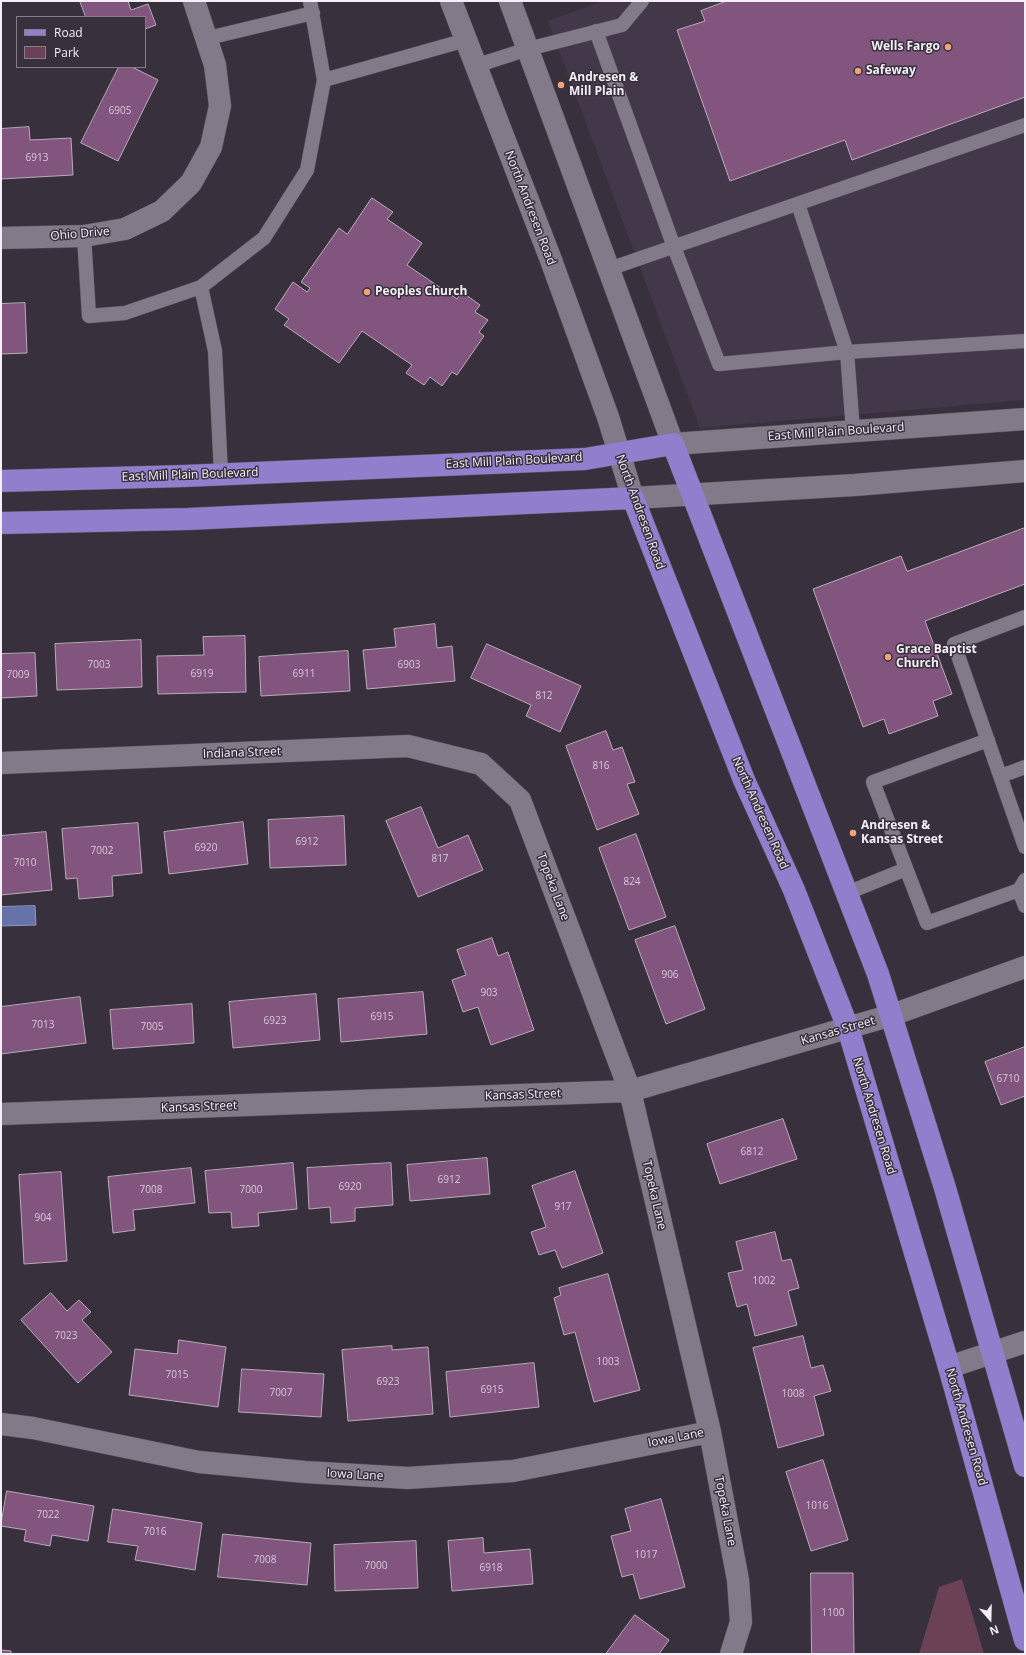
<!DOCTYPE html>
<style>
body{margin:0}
#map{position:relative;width:1026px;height:1655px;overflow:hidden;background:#38313d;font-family:"Open Sans",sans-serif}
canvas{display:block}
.frame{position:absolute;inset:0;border:2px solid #f4eff7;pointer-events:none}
.legend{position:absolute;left:16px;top:16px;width:130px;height:52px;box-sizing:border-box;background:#38313d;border:1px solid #837d87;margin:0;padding:5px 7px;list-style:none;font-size:12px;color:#f4eff7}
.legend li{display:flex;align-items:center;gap:8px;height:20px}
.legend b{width:20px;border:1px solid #837d87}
.north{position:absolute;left:970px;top:1599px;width:40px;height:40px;-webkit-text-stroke:3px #38313d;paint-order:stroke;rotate:160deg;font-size:11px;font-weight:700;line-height:16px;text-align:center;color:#f4eff7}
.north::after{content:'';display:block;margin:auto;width:14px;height:18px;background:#f4eff7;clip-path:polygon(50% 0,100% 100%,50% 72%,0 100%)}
</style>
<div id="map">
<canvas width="1026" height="1655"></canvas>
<div class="frame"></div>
<ul class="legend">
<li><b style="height:5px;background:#917ecc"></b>Road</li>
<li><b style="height:11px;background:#6b4156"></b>Park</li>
</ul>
<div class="north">N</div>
</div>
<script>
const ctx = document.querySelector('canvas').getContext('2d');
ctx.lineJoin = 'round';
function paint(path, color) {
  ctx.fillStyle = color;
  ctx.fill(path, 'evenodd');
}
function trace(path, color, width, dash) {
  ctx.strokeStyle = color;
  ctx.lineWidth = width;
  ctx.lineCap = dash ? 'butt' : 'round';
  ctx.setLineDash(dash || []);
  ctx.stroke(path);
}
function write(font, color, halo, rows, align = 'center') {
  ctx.font = font + ' "Open Sans",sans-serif';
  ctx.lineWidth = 3;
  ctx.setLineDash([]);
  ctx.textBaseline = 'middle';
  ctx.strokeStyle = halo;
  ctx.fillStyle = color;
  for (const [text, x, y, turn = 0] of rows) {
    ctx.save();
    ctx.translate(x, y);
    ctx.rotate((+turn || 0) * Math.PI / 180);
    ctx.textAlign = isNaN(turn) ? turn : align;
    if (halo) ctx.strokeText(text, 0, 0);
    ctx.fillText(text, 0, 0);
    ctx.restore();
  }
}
paint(new Path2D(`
 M603,1H1025V400L700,428L548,21Z`), '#42384a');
paint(new Path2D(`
 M962,1579L984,1654H919L939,1587Z`), '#6b4156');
const water = new Path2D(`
 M35,906L36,925L1,926V907Z`);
paint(water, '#6573a8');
trace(water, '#9098c0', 1);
const building = new Path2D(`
 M80,1H128L131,10L148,4L156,25L145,29V17H86Z
 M727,1H1025V97L852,160L845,140L730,181L677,30L705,21L701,11Z
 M119,67H132L158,80L118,161L81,143Z
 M29,127L30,140L71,138L73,175L1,179V129Z
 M372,198L393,212L387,219L422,243L407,265L457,299L462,292L480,305L475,312L488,320L479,332L484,336L457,375L452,372L442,386L430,377L424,385L406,373L412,365L362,331L339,363L284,325L289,319L275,309L293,282L307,292L310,288L301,282L339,228L347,234Z
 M25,303L27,353L1,354V304Z
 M1025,528V584L925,621L952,694L933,701L938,716L889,734L884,719L863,727L813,589L901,556L907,571Z
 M435,624L437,648L452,646L455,681L367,689L363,650L396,647L394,629Z
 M245,636L246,692L158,694L157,656L204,655L203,637Z
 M141,640L142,687L57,690L55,644Z
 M487,644L581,686L560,732L526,716L531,705L471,678Z
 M348,651L350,691L261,696L259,657Z
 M35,653L37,696L1,698V654Z
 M606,731L613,750L622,747L635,782L627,784L639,814L597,830L566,746Z
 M421,807L438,848L468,835L483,870L418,897L386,821Z
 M344,816L346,865L270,868L268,820Z
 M243,822L248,864L169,874L164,832Z
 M138,823L142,873L112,876L113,896L79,899L77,878L66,879L62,829Z
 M46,832L52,890L1,895V836Z
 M636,834L666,917L629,930L599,848Z
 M675,926L705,1009L666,1024L635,940Z
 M492,938L498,956L508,952L534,1030L491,1045L478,1007L463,1012L452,980L466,975L457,950Z
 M423,992L427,1034L341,1042L338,999Z
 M316,994L320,1040L233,1048L229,1002Z
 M80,997L86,1043L1,1054V1007Z
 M192,1004L194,1043L113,1049L110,1010Z
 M1025,1047V1096L1001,1105L985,1062Z
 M783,1119L797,1159L720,1184L707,1144Z
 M487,1158L490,1194L410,1201L407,1165Z
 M293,1163L297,1209L258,1213L259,1226L232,1228L231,1212L209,1213L205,1171Z
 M391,1163L393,1205L355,1208V1221L331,1223L330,1207L309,1209L307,1168Z
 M191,1168L195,1203L133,1210L135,1230L113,1233L108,1177Z
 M575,1171L603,1253L562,1268L555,1250L539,1255L531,1232L546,1227L532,1186Z
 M61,1172L67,1261L24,1264L19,1175Z
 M775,1232L782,1261L791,1259L799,1288L788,1291L797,1325L755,1336L747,1304L737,1307L728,1273L743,1270L736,1242Z
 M608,1274L640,1390L594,1402L575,1332L564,1335L554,1298L561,1295L559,1288Z
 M51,1293L67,1311L79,1300L91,1312L82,1320L112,1352L78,1383L21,1320Z
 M803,1336L811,1368L823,1365L831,1391L814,1396L824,1435L778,1448L753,1348Z
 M179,1340L226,1347L218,1407L129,1395L135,1349L177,1354Z
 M392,1346V1350L428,1347L433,1414L348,1421L342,1350Z
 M534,1363L539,1407L450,1417L446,1372Z
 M242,1369L324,1374L321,1417L239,1412Z
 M823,1460L848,1540L811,1551L786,1472Z
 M7,1491L94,1506L88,1541L52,1535L50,1546L24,1541L26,1530L1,1526Z
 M661,1499L685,1587L640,1599L633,1574L622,1577L611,1536L631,1531L625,1509Z
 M113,1509L202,1523L195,1570L135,1560L138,1546L108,1542Z
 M223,1534L311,1543L307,1585L218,1577Z
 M483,1538L484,1553L530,1549L533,1584L452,1591L448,1541Z
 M416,1541L418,1588L335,1591L334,1545Z
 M811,1573H853L854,1654H812Z
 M635,1615L669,1640L659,1654H606Z
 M1,1650L11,1651V1654H1Z`);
paint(building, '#82557e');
trace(building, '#b9abb7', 1);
const lane = new Path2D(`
 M596,31L674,247L719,364L847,352L1025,341
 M208,38L313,13
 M475,66L528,49L622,25L642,1
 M324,80L466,40
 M798,204L847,352L853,431
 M84,236L89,316L125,313L201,287L264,238L307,170L324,80L310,1
 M609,269L1025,125
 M201,287L215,351L221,474
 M1025,617L954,644L1025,847
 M988,740L873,782L927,923L1019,890
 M1001,776L1025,767
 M1025,880L1019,890L1025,906
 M847,893L906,869`);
const street = new Path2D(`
 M1,238L84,236L125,229L162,211L191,183L211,147L220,106L215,65L194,1
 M1,763L408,746L481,764L520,800L630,1091L710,1432L738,1580L741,1622L731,1654
 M1,1114L630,1091L892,1015L1025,967
 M949,1367L1025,1342
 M1,1424L33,1428L199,1462L305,1472L408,1478L513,1471L710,1432`);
const secondary = new Path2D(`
 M451,1L551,260L608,417L633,498L855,485L1025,471
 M510,1L673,444L1025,419`);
const primary = new Path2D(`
 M1,481L184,476L585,459L673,444L878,974L945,1188L1025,1466
 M1,523L188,519L633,498L744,780L794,890L848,1028L949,1367L1025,1640`);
trace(lane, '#56515b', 15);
trace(street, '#56515b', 23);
trace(secondary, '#56515b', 23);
trace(primary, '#56515b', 23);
trace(lane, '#827a89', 14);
trace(street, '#827a89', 22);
trace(secondary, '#827a89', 22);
trace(primary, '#917ecc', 22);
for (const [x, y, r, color] of [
 [948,47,4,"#f0a27a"],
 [858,71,4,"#f0a27a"],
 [561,85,4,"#f0a27a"],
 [367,292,4,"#f0a27a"],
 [888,657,4,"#f0a27a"],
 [853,833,4,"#f0a27a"]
]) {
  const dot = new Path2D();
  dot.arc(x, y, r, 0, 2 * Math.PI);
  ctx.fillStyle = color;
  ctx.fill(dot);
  trace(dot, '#38313d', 1.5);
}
write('10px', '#d8c8d9', null, [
 ["6905",120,111],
 ["6913",37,158],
 ["7003",99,665],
 ["6903",409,665],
 ["6919",202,674],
 ["6911",304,674],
 ["7009",18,675],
 ["812",544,696],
 ["816",601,766],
 ["6912",307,842],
 ["6920",206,848],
 ["7002",102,851],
 ["817",440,859],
 ["7010",25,863],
 ["824",632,882],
 ["906",670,975],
 ["903",489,993],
 ["6915",382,1017],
 ["6923",275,1021],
 ["7013",43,1025],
 ["7005",152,1027],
 ["6710",1008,1079],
 ["6812",752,1152],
 ["6912",449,1180],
 ["6920",350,1187],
 ["7008",151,1190],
 ["7000",251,1190],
 ["917",563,1207],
 ["904",43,1218],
 ["1002",764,1281],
 ["7023",66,1336],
 ["1003",608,1362],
 ["7015",177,1375],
 ["6923",388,1382],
 ["6915",492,1390],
 ["7007",281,1393],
 ["1008",793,1394],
 ["1016",817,1506],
 ["7022",48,1515],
 ["7016",155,1532],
 ["1017",646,1555],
 ["7008",265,1560],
 ["7000",376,1566],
 ["6918",491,1568],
 ["1100",833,1613]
]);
write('bold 12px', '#f4eff7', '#38313d', [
 ["Wells Fargo",940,47,"right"],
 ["Safeway",866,71],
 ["Andresen &",569,78],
 ["Mill Plain",569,92],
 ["Peoples Church",375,292],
 ["Grace Baptist",896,650],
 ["Church",896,664],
 ["Andresen &",861,826],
 ["Kansas Street",861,840]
], 'left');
write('12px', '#f4eff7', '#38313d', [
 ["North Andresen Road",530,208,69],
 ["Ohio Drive",80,234,-5],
 ["East Mill Plain Boulevard",836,432,-4],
 ["East Mill Plain Boulevard",514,461,-3],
 ["East Mill Plain Boulevard",190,475,-2],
 ["North Andresen Road",640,512,70],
 ["Indiana Street",242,753,-2],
 ["North Andresen Road",760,813,66],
 ["Topeka Lane",553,887,69],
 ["Kansas Street",838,1031,-16],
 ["Kansas Street",523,1095,-2],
 ["Kansas Street",199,1107,-2],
 ["North Andresen Road",874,1116,73],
 ["Topeka Lane",654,1195,77],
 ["North Andresen Road",966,1427,74],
 ["Iowa Lane",676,1438,-11],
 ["Iowa Lane",355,1475,3],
 ["Topeka Lane",725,1511,79]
]);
</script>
